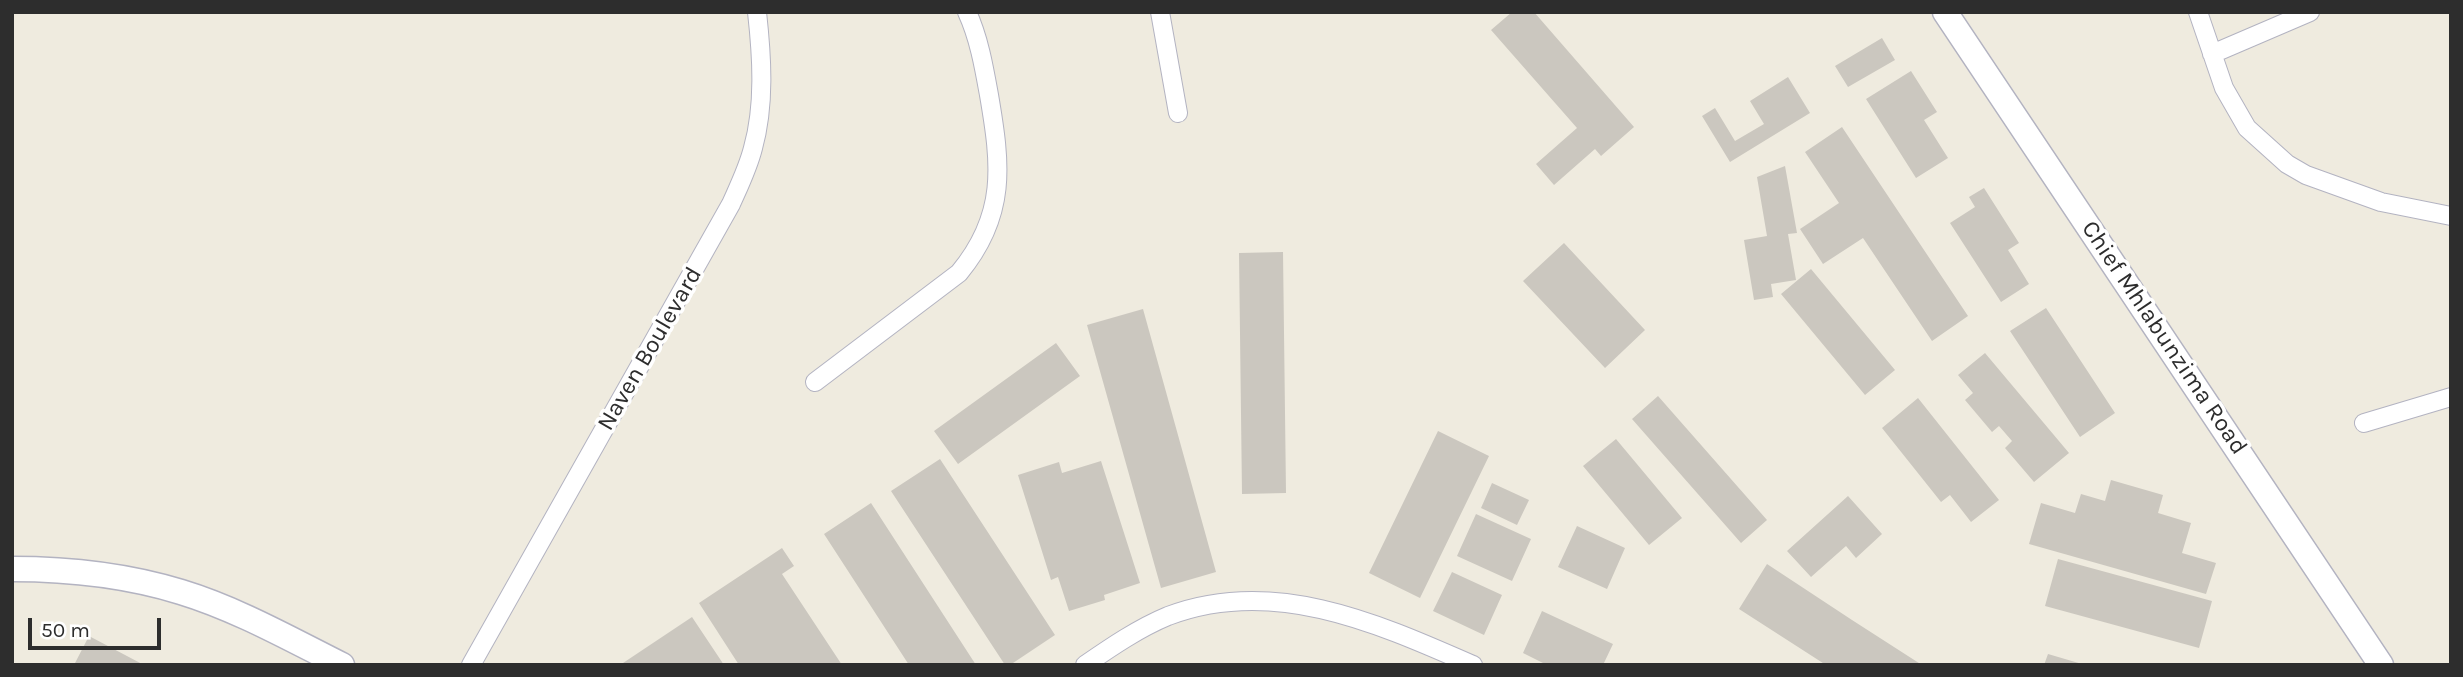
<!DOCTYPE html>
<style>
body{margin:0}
#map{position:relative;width:2463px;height:677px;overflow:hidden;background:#efebdf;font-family:Karla,sans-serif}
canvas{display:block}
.frame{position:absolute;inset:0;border:14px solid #2d2d2d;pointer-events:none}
.scale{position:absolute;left:28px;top:618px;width:133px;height:32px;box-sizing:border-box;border:4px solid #2d2d2d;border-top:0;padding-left:9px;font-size:21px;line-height:24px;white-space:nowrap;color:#2d2d2d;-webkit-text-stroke:5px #fff;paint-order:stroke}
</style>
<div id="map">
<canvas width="2463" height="677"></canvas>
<div class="frame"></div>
<div class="scale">50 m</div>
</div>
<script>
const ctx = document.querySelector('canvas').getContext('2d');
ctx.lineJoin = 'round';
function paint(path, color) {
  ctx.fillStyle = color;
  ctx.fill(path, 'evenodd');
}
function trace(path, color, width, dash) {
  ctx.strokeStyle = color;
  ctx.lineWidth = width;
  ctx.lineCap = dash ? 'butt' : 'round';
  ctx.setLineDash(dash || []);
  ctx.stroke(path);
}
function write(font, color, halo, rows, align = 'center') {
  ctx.font = font + ' Karla,sans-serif';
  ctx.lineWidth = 7;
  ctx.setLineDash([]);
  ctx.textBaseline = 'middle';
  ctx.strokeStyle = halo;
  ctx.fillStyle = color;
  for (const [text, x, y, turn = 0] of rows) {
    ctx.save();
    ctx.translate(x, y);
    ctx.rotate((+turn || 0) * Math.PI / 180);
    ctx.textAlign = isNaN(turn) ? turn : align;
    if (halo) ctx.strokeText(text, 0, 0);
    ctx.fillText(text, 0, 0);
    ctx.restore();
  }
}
paint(new Path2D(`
 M1512,12H1534L1634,127L1601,156L1595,149L1554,185L1536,164L1577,128L1491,30Z
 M1882,38L1895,60L1848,87L1835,66Z
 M1911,71L1937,112L1924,120L1948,158L1916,178L1866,99Z
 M1788,77L1810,113L1730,162L1702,116L1715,108L1735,141L1764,124L1750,101Z
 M1842,127L1968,316L1932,341L1863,238L1823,264L1800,229L1839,203L1805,152Z
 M1785,166L1797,233L1788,234L1796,280L1771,284L1773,297L1754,300L1744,240L1767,236L1757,177Z
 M1984,188L2019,243L2008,250L2029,284L2001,302L1950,223L1975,207L1969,197Z
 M1564,243L1645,330L1605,368L1523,281Z
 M1283,252L1286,493L1242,494L1239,253Z
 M1811,269L1895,370L1865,395L1781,294Z
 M2046,308L2115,413L2080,437L2010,331Z
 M1143,309L1216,572L1161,588L1087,325Z
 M1056,343L1080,376L958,464L934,431Z
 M1985,353L2069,453L2034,482L2005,448L2012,441L1999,426L1992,432L1965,400L1973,393L1958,375Z
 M1658,396L1767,520L1741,543L1632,419Z
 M1918,398L1999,500L1971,522L1950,495L1941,502L1882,428Z
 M1438,431L1489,456L1420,598L1369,573Z
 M1616,439L1682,518L1649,545L1583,466Z
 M940,459L1055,635L1010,665H1005L891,491Z
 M1101,461L1140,583L1104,595L1105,600L1069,611L1058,577L1051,580L1018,475L1059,462L1062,473Z
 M2111,480L2163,495L2158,513L2191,523L2182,553L2216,563L2206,594L2029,544L2041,503L2075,513L2081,494L2105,501Z
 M1492,483L1529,500L1517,525L1481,508Z
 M1848,496L1882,534L1856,558L1846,546L1811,577L1787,551Z
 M871,503L976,665H909L824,534Z
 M1476,514L1531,539L1512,581L1457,556Z
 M1577,526L1625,548L1607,589L1558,567Z
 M782,548L794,566L782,574L842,665H739L699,603Z
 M2058,559L2212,601L2199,648L2045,606Z
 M1767,564L1852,620L1922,665H1826L1739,609Z
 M1452,572L1502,595L1484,635L1433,611Z
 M1542,611L1613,644L1603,665H1547L1523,653Z
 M692,617L724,665H620Z
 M89,636L144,665H74Z
 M2048,654L2082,664V665H2044Z`), '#cbc7bf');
const street = new Path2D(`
 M1160,12L1178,113
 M2198,12L2224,88L2247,128L2287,164L2306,175L2381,202L2451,216
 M2212,54L2310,12
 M815,382L959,273C1007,215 1001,165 989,95C984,67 979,38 967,12
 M2364,423L2451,397
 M471,665L731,204C739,186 748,168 753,148C765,105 762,57 757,12
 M1085,665C1111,647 1139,628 1168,616C1273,576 1377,623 1473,665`);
const secondary = new Path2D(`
 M1945,12L2381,665
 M12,569C70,569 126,575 181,592C237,609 290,639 342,665`);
trace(street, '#b3b3c1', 20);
trace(secondary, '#b3b3c1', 27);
trace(street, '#fff', 18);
trace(secondary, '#fff', 24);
write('24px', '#2d2d2d', '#fff', [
 ["Chief Mhlabunzima Road",2164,338,56],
 ["Naven Boulevard",650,349,-60]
]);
</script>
